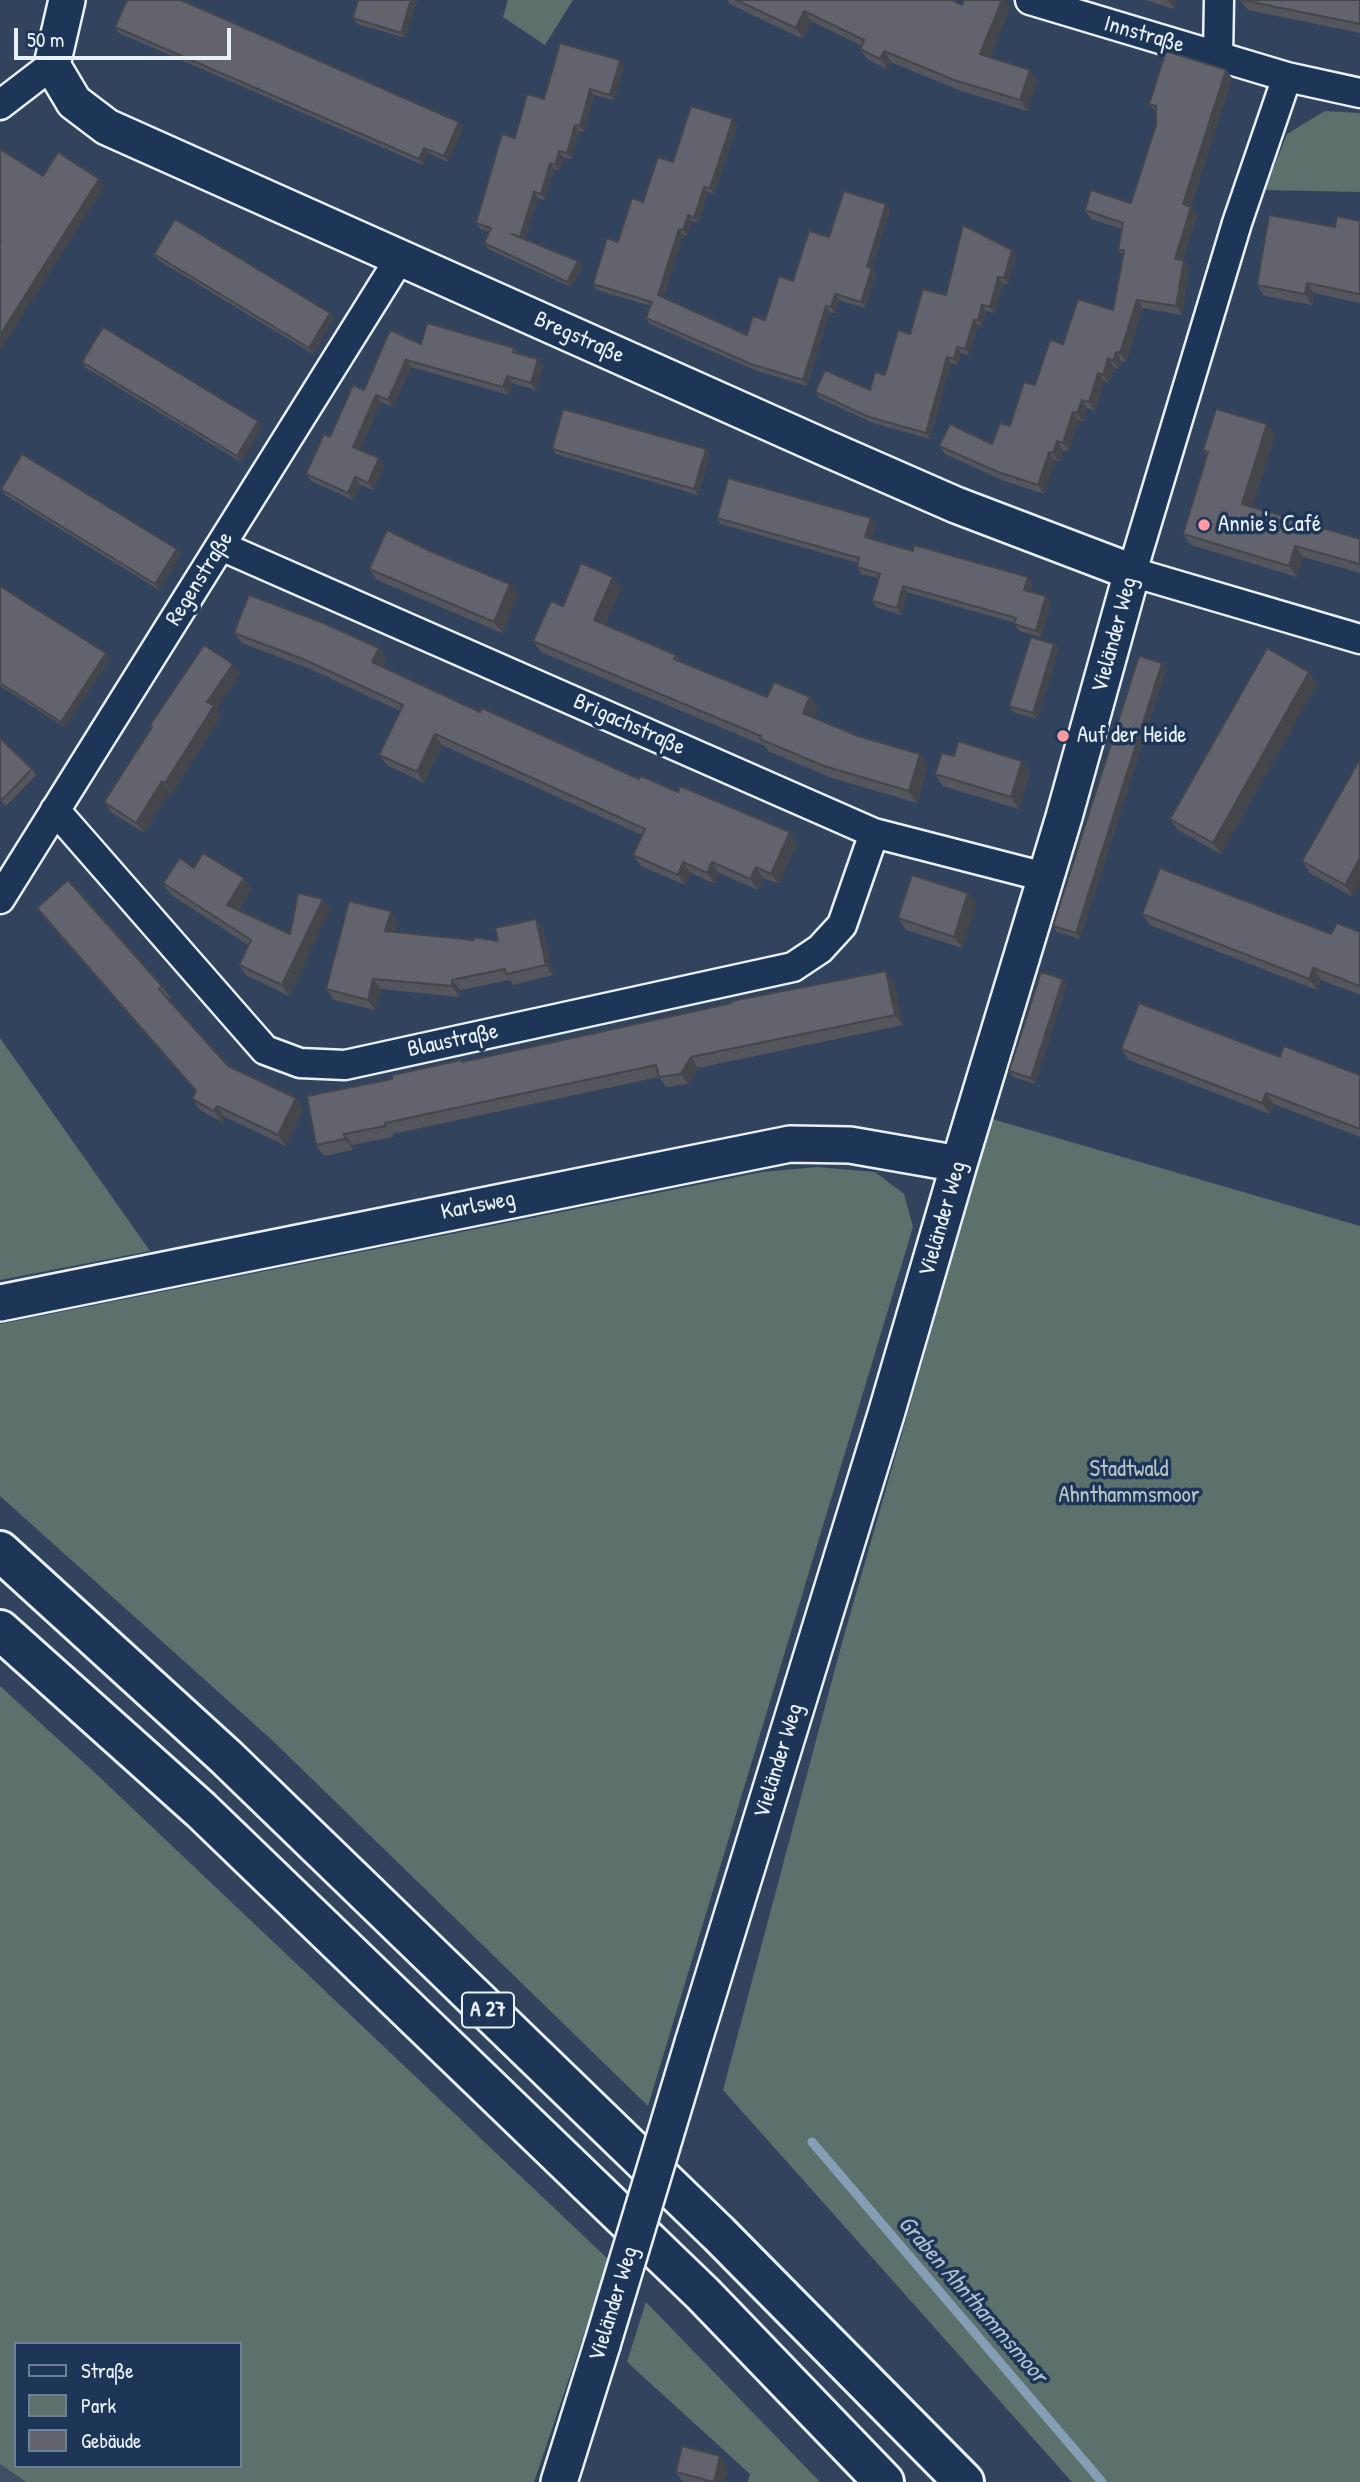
<!DOCTYPE html>
<meta charset="utf-8">
<style>
body{margin:0}
#map{position:relative;width:1360px;height:2482px;overflow:hidden;background:#32435d;font-family:"Patrick Hand",sans-serif}
canvas{display:block}
.legend{position:absolute;left:14px;top:2342px;width:228px;height:126px;box-sizing:border-box;background:#1d3557;border:2px solid #6e8097;margin:0;padding:9px 12px;list-style:none;font-size:21px;color:#e8f1f8}
.legend li{display:flex;align-items:center;gap:14px;height:35px}
.legend b{width:35px;border:2px solid #6e8097}
.scale{position:absolute;left:14px;top:28px;width:217px;height:32px;box-sizing:border-box;border:4px solid #e8f1f8;border-top:0;padding-left:9px;font-size:21px;line-height:24px;white-space:nowrap;color:#e8f1f8;-webkit-text-stroke:5px #1d3557;paint-order:stroke}
</style>
<div id="map">
<canvas width="1360" height="2482"></canvas>
<ul class="legend">
<li><b style="height:9px;background:#1d3557"></b>Straße</li>
<li><b style="height:19px;background:#5d716c"></b>Park</li>
<li><b style="height:19px;background:#62636c"></b>Gebäude</li>
</ul>
<div class="scale">50 m</div>
</div>
<script>
const ctx = document.querySelector('canvas').getContext('2d');
ctx.lineJoin = 'round';
function paint(path, color) {
  ctx.fillStyle = color;
  ctx.fill(path, 'evenodd');
}
function trace(path, color, width, dash) {
  ctx.strokeStyle = color;
  ctx.lineWidth = width;
  ctx.lineCap = dash ? 'butt' : 'round';
  ctx.setLineDash(dash || []);
  ctx.stroke(path);
}
function write(font, color, halo, rows, align = 'center') {
  ctx.font = font + ' "Patrick Hand",sans-serif';
  ctx.lineWidth = 7;
  ctx.setLineDash([]);
  ctx.textBaseline = 'middle';
  ctx.strokeStyle = halo;
  ctx.fillStyle = color;
  for (const [text, x, y, turn = 0] of rows) {
    ctx.save();
    ctx.translate(x, y);
    ctx.rotate((+turn || 0) * Math.PI / 180);
    ctx.textAlign = isNaN(turn) ? turn : align;
    if (halo) ctx.strokeText(text, 0, 0);
    ctx.fillText(text, 0, 0);
    ctx.restore();
  }
}
paint(new Path2D(`
 M0,2464L26,2482H0Z`), '#404d62');
paint(new Path2D(`
 M508,0H573L545,45L503,17Z
 M1325,111L1360,113V192L1265,190L1287,134Z
 M0,1038L150,1251L0,1280Z
 M992,1119L1360,1226V2482H1072L723,2090L843,1639Z
 M817,1167L875,1172L904,1194L913,1227L648,2106L273,1741L0,1496V1324L762,1172Z
 M0,1686L92,1770L609,2260L534,2482H26L0,2464ZM16,2344H240V2466H16Z
 M646,2302L820,2482H748L750,2474L627,2362Z`), '#5d716c');
trace(new Path2D(`
 M812,2142L1102,2482`), '#839eb5', 9);
const minor = new Path2D(`
 M1030,0L1287,77L1360,93
 M1218,57L1219,0
 M1287,77L1237,223L1132,572L1360,639
 M0,105L52,65
 M221,546L874,833L1045,877
 M55,810L265,1050L300,1063L345,1065L793,967L820,949L842,925L874,833
 M0,899L400,258`);
const tertiary = new Path2D(`
 M67,0L52,65L74,102L107,127L828,449L956,505L1132,572L1064,817L959,1164L887,1411L693,2043
 M0,1303L790,1144L850,1145L959,1164
 M559,2482L602,2345`);
const motorway = new Path2D(`
 M0,1551L226,1757L719,2234L964,2482
 M0,1630L201,1810L703,2294L884,2482`);
trace(minor, '#e8f1f8', 33);
trace(tertiary, '#e8f1f8', 40);
trace(motorway, '#e8f1f8', 44);
trace(minor, '#1d3557', 28);
trace(tertiary, '#1d3557', 35);
trace(motorway, '#1d3557', 38);
const tertiaryBridge = new Path2D(`
 M602,2345L693,2043`);
trace(tertiaryBridge, '#e8f1f8', 40, []);
trace(tertiaryBridge, '#1d3557', 35);
paint(new Path2D(`
 M358,0H417L405,38L357,24L353,18Z
 M727,0H952L962,5L1010,7L990,57L1030,70L1037,81L1027,111L961,91L891,62L887,69L867,59L860,49L862,46L811,21L803,39L730,4Z
 M1145,0H1176L1174,9Z
 M1240,0H1360V33L1248,10Z
 M115,27L459,122L463,128L448,162L428,153L423,165L119,33Z
 M624,66L614,100L594,95L584,132L579,131L571,159L563,157L559,171L554,169L545,200L538,198L525,239L578,261L582,267L571,287L488,249L484,243L489,232L480,229L476,223L515,138L544,99Z
 M1226,70L1232,78L1191,207L1197,215L1183,260L1189,269L1182,315L1143,308L1126,362L1122,361L1119,369L1114,367L1109,383L1104,381L1095,411L1087,408L1083,422L1079,420L1069,451L1063,450L1059,462L1055,460L1044,494L1004,481L945,454L939,446L992,444L1010,426L1063,344L1113,310L1123,256L1118,250L1122,229L1091,219L1085,210L1131,203L1156,125V112L1149,104Z
 M733,119L737,125L714,194L708,192L698,223L692,221L687,236L683,235L663,298L747,335L765,320L793,281L829,237L886,204L890,210L872,269L876,274L865,308L839,300L835,313L830,312L807,386L755,370L650,324L646,318L651,306L597,290L593,284L643,202L673,162Z
 M1360,221V303L1314,293L1312,305L1264,296L1257,285L1335,227Z
 M1012,250L1016,255L1008,284L1003,283L994,313L986,311L982,326L978,325L969,355L961,353L958,365L951,363L930,439L873,423L819,398L815,392L870,390L885,375L910,334L946,295Z
 M154,254L334,319L313,354L158,260Z
 M421,344L514,348L519,354L538,359L543,366L536,390L512,383L509,395L411,367L393,407L381,402L360,450L384,466L373,490L360,485L353,500L311,481L306,474L330,437L364,390Z
 M82,362L262,427L241,462L86,368Z
 M1275,435L1252,507L1360,539V573L1303,557L1297,577L1191,545L1183,534L1207,456L1203,450Z
 M552,449L710,455L698,495L556,454Z
 M1,489L181,554L159,590L5,495Z
 M717,518H871L875,524L871,539L1032,584L1030,592L1051,603L1041,637L1019,631L1014,624L1015,623L907,592L901,615L876,607L872,601L878,578L861,574L857,567L858,563L721,524Z
 M369,569L518,596L502,633L377,580Z
 M613,577L621,588L605,625L676,655L680,661L767,697L818,709L814,718L858,736L920,754L928,765L917,803L832,778L768,751L765,746L541,652L533,641L563,606Z
 M0,586L110,659L65,727L0,686Z
 M234,633L379,648L386,659L383,666L480,712L639,779L678,792L797,843L779,884L763,878L758,890L719,873L715,884L691,873L685,885L641,866L633,855L642,835L442,745L424,783L387,765L379,755L400,711L310,669L242,643Z
 M1054,644L1059,649L1037,719L1013,712L1009,706Z
 M1162,663L1166,669L1080,939L1057,932L1053,926Z
 M240,674L216,710L221,716L172,794L170,792L144,833L111,812L104,802L151,727L150,725Z
 M1317,684L1221,854L1178,830L1170,819Z
 M0,738L32,769L36,775L6,806L0,800Z
 M954,756L1022,761L1030,772L1019,809L943,786L935,774Z
 M1360,759L1353,897L1310,873L1302,861Z
 M194,868L251,889L238,910L290,934L330,909L289,996L246,975L239,965L248,945L170,894L163,883Z
 M976,905L962,948L906,930L898,918Z
 M37,908L162,986L170,997L168,999L228,1066L296,1098L303,1109L286,1146L225,1117L222,1122L200,1110L192,1099L196,1092L45,919Z
 M391,911L398,922L395,932L498,941L543,929L553,975L513,985L510,980L460,990L459,997L381,989L375,1010L334,1000L326,989Z
 M1142,914L1331,934L1360,932V995L1321,980L1317,990L1150,925Z
 M894,982L903,1025L698,1068L688,1084L666,1087L659,1077L393,1134V1137L352,1145L353,1150L324,1156L316,1145L392,1079L463,1062Z
 M1067,984L1035,1084L1013,1077L1009,1071Z
 M1121,1049L1280,1057L1360,1075V1137L1274,1104L1270,1114L1129,1060Z
 M720,2456L728,2467L724,2482H683L676,2472Z`), '#54555d');
paint(new Path2D(`
 M411,0H417L405,38L401,33Z
 M1002,0H1005L1010,7L987,64L980,54Z
 M1168,0H1176L1174,9Z
 M804,11L811,21L803,39L796,28Z
 M884,51L891,62L887,69L880,59Z
 M620,60L624,66L614,100L610,95Z
 M1030,70L1037,81L1027,111L1020,100Z
 M1226,70L1232,78L1189,213L1183,204Z
 M590,89L594,95L584,132L580,126Z
 M733,119L737,125L714,194L710,188Z
 M459,122L463,128L448,162L444,156Z
 M575,125L579,131L571,159L567,153Z
 M424,148L428,153L423,165L419,159Z
 M559,151L563,157L559,171L555,165Z
 M550,163L554,169L545,200L541,194Z
 M99,179L105,186L0,351V335Z
 M704,187L708,192L698,223L694,218Z
 M534,192L538,198L524,242L520,237Z
 M886,204L890,210L872,269L876,274L865,308L861,302L867,267Z
 M1191,207L1197,215L1181,267L1175,259Z
 M688,215L692,221L687,236L683,230Z
 M679,229L683,235L662,301L658,295Z
 M1012,250L1016,255L1008,284L1004,278Z
 M1184,260L1189,269L1182,315L1176,306Z
 M578,261L582,267L571,287L567,282Z
 M998,277L1003,283L994,313L990,307Z
 M1307,283L1314,293L1312,305L1305,294Z
 M835,294L839,300L835,313L831,307Z
 M1137,300L1143,308L1126,362L1120,353Z
 M982,305L986,311L982,326L978,320Z
 M826,306L830,312L807,386L803,380Z
 M330,313L334,319L313,354L309,348Z
 M974,320L978,325L969,355L965,349Z
 M957,347L961,353L958,365L954,359Z
 M1116,352L1122,361L1119,369L1113,361Z
 M947,357L951,363L930,439L926,433Z
 M1108,358L1114,367L1109,383L1103,375Z
 M538,359L543,366L536,390L531,383Z
 M406,360L411,367L393,407L388,400Z
 M1098,373L1104,381L1095,411L1089,402Z
 M507,376L512,383L509,395L503,387Z
 M376,395L381,402L358,454L353,447Z
 M1082,400L1087,408L1083,422L1077,413Z
 M1073,412L1079,420L1069,451L1063,443Z
 M258,421L262,427L241,462L237,456Z
 M1267,424L1275,435L1250,515L1242,504Z
 M1057,441L1063,450L1059,462L1053,453Z
 M706,449L710,455L698,495L694,489Z
 M1049,452L1055,460L1044,494L1038,485Z
 M379,458L384,466L373,490L368,483Z
 M355,477L360,485L353,500L348,493Z
 M871,518L875,524L870,544L865,537Z
 M1295,546L1303,557L1297,577L1289,566Z
 M177,549L181,554L159,590L155,584Z
 M613,577L621,588L602,631L594,620Z
 M1028,577L1032,584L1029,597L1024,590Z
 M510,584L518,596L502,633L494,622Z
 M903,586L907,592L901,615L897,608Z
 M1046,596L1051,603L1041,637L1036,631Z
 M1054,644L1059,649L1037,719L1033,713Z
 M379,648L386,659L380,672L372,662Z
 M106,653L110,659L65,727L61,722Z
 M1162,663L1166,669L1080,939L1076,933Z
 M233,664L240,674L216,710L221,716L172,794L165,783L207,702Z
 M1309,672L1317,684L1221,854L1213,843Z
 M810,697L818,709L811,724L803,713Z
 M435,734L442,745L424,783L417,772Z
 M920,754L928,765L917,803L909,791Z
 M1022,761L1030,772L1019,809L1011,797Z
 M162,781L170,792L144,833L136,823Z
 M790,832L797,843L779,884L771,874Z
 M1360,858V884L1353,897L1345,885Z
 M683,862L691,873L685,885L678,875Z
 M712,862L719,873L715,884L707,873Z
 M756,867L763,878L758,890L750,879Z
 M244,878L251,889L234,915L227,905Z
 M968,893L976,905L962,948L954,937Z
 M323,899L330,909L289,996L282,985Z
 M391,911L398,922L393,942L385,931Z
 M536,919L543,929L553,975L546,965Z
 M1313,968L1321,980L1317,990L1309,979Z
 M886,971L894,982L903,1025L895,1015Z
 M373,979L381,989L375,1010L368,1000Z
 M1063,979L1067,984L1035,1084L1031,1078Z
 M452,980L460,990L459,997L452,986Z
 M691,1057L698,1068L688,1084L681,1074Z
 M1266,1093L1274,1104L1270,1114L1262,1103Z
 M296,1098L303,1109L286,1146L278,1135Z
 M217,1106L225,1117L222,1122L214,1111Z
 M344,1134L352,1145L353,1150L345,1139Z
 M720,2456L728,2467L724,2482H714Z`), '#45454c');
const building = new Path2D(`
 M127,0H181L459,122L444,156L424,148L419,159L115,27Z
 M358,0H411L401,33L353,18Z
 M736,0H952L962,5L964,0H1002L980,54L1030,70L1020,100L954,80L884,51L880,59L860,49L864,40L804,11L796,28Z
 M1242,0H1360V24Z
 M560,43L620,60L610,95L590,89L580,126L575,125L567,153L559,151L555,165L550,163L541,194L534,192L520,237L512,234L578,261L567,282L484,243L491,228L476,223L502,134L515,138L527,94L544,99Z
 M1166,51L1226,70L1183,204L1191,207L1175,259L1184,260L1176,306L1137,300L1120,353L1116,352L1113,361L1108,358L1103,375L1098,373L1089,402L1082,400L1077,413L1073,412L1063,443L1057,441L1053,453L1049,452L1038,485L998,472L939,446L950,424L992,444L1000,423L1010,426L1024,382L1035,385L1050,340L1063,344L1078,299L1113,310L1124,250H1118L1123,223L1085,210L1091,190L1131,203L1156,125V106L1149,104Z
 M691,106L733,119L710,188L704,187L694,218L688,215L683,230L679,229L658,295L747,335L753,316L765,320L779,276L793,281L809,231L829,237L844,191L886,204L867,267L872,268L861,302L835,294L831,307L826,306L803,380L751,364L646,318L652,302L593,284L607,238L618,242L632,198L643,202L658,157L673,162Z
 M0,149L43,176L58,152L99,179L0,335V243L1,241H0Z
 M1269,215L1335,227L1337,216L1360,221V294L1307,283L1305,294L1257,285Z
 M175,219L330,313L309,348L154,254Z
 M963,225L1012,250L1004,278L998,277L990,307L982,305L978,320H974L965,349L957,347L954,359L947,357L926,433L869,417L815,392L825,370L870,390L875,372L885,375L898,330L910,334L923,289L946,295Z
 M427,323L514,348L513,352L538,359L531,383L507,376L503,387L406,360L388,400L376,395L353,447L379,458L368,483L355,477L348,493L306,474L324,434L330,437L353,385L364,390L390,330L421,344Z
 M103,327L258,421L237,456L82,362Z
 M563,409L706,449L694,489L552,449Z
 M1216,409L1267,424L1242,504L1360,539V564L1295,546L1289,566L1183,534L1208,452L1203,450Z
 M22,454L177,549L155,584L1,489Z
 M728,478L871,518L865,537L913,551L914,545L1028,577L1024,590L1046,596L1036,631L1014,624L1016,618L903,586L897,608L872,601L880,574L857,567L859,558L717,518Z
 M387,530L430,551L510,584L494,622L369,569Z
 M581,563L613,577L594,620L676,655L674,659L767,697L774,682L810,697L803,713L858,736L920,754L909,791L824,766L760,739L761,736L533,641L551,601L563,606Z
 M0,586L106,653L61,722L0,683Z
 M249,595L321,622L379,648L372,662L480,712L482,708L639,779L641,776L678,792L680,786L790,832L771,874L756,867L750,879L712,862L707,873L683,862L678,875L633,855L645,829L435,734L417,772L379,755L403,705L303,659L234,633Z
 M1031,637L1054,644L1033,713L1009,706Z
 M204,645L233,664L207,702L214,706L165,783L162,781L136,823L104,802L152,727L150,725Z
 M1267,648L1309,672L1213,843L1170,819Z
 M1139,656L1162,663L1076,933L1053,926Z
 M0,738L32,769L2,800L0,798Z
 M958,741L1022,761L1011,797L935,774L942,753L954,756Z
 M1360,759V858L1345,885L1302,861Z
 M203,853L244,878L227,905L290,934L298,893L323,899L282,985L239,965L251,940L163,883L180,858L194,868Z
 M1160,868L1331,934L1337,923L1360,932V986L1313,968L1309,979L1142,914Z
 M912,875L968,893L954,937L898,918Z
 M68,880L162,986L159,989L228,1066L296,1098L278,1135L217,1106L214,1111L192,1099L196,1091L37,908Z
 M349,901L391,911L385,931L474,940L473,937L498,941L495,928L536,919L546,965L506,974L505,969L452,980V986L373,979L368,1000L326,989Z
 M886,971L895,1015L691,1057L681,1074L659,1077L656,1065L385,1123V1126L344,1134L345,1139L316,1145L307,1096L392,1079V1075L461,1060L462,1062L732,1003V1001Z
 M1041,972L1063,979L1031,1078L1009,1071Z
 M1139,1003L1280,1057L1284,1046L1360,1075V1129L1266,1093L1262,1103L1121,1049Z
 M682,2446L720,2456L714,2482L676,2472Z`);
paint(building, '#62636c');
trace(building, '#45454c', 2);
for (const [x, y, r, color] of [
 [1204,525,7,"#ff9aa2"],
 [1063,736,7,"#ff9aa2"]
]) {
  const dot = new Path2D();
  dot.arc(x, y, r, 0, 2 * Math.PI);
  ctx.fillStyle = color;
  ctx.fill(dot);
  trace(dot, '#1d3557', 2.5);
}
for (const [x, y, w] of [
 [488,2010,52]
]) {
  const box = new Path2D();
  box.roundRect(x - w / 2, y - 17.5, w, 35, 5);
  ctx.fillStyle = '#1d3557';
  ctx.fill(box);
  trace(box, '#e8f1f8', 2);
}
write('bold 21px', '#e8f1f8', null, [
 ["A 27",488,2010]
]);
write('23px', '#e8f1f8', '#1d3557', [
 ["Innstraße",1144,35,16],
 ["Bregstraße",579,338,24],
 ["Regenstraße",200,579,-58],
 ["Vieländer Weg",1115,635,-75],
 ["Brigachstraße",629,725,24],
 ["Blaustraße",453,1041,-12],
 ["Karlsweg",478,1206,-11],
 ["Vieländer Weg",943,1219,-74],
 ["Vieländer Weg",779,1761,-73],
 ["Vieländer Weg",614,2304,-73]
]);
write('23px', '#e8f1f8', '#1d3557', [
 ["Annie's Café",1218,525],
 ["Auf der Heide",1077,736]
], 'left');
write('23px', '#b7c4c7', '#1d3557', [
 ["Stadtwald",1129,1470],
 ["Ahnthammsmoor",1129,1496]
]);
write('italic 24px', '#adc1d1', '#1d3557', [
 ["Graben Ahnthammsmoor",972,2300,49]
]);
</script>
